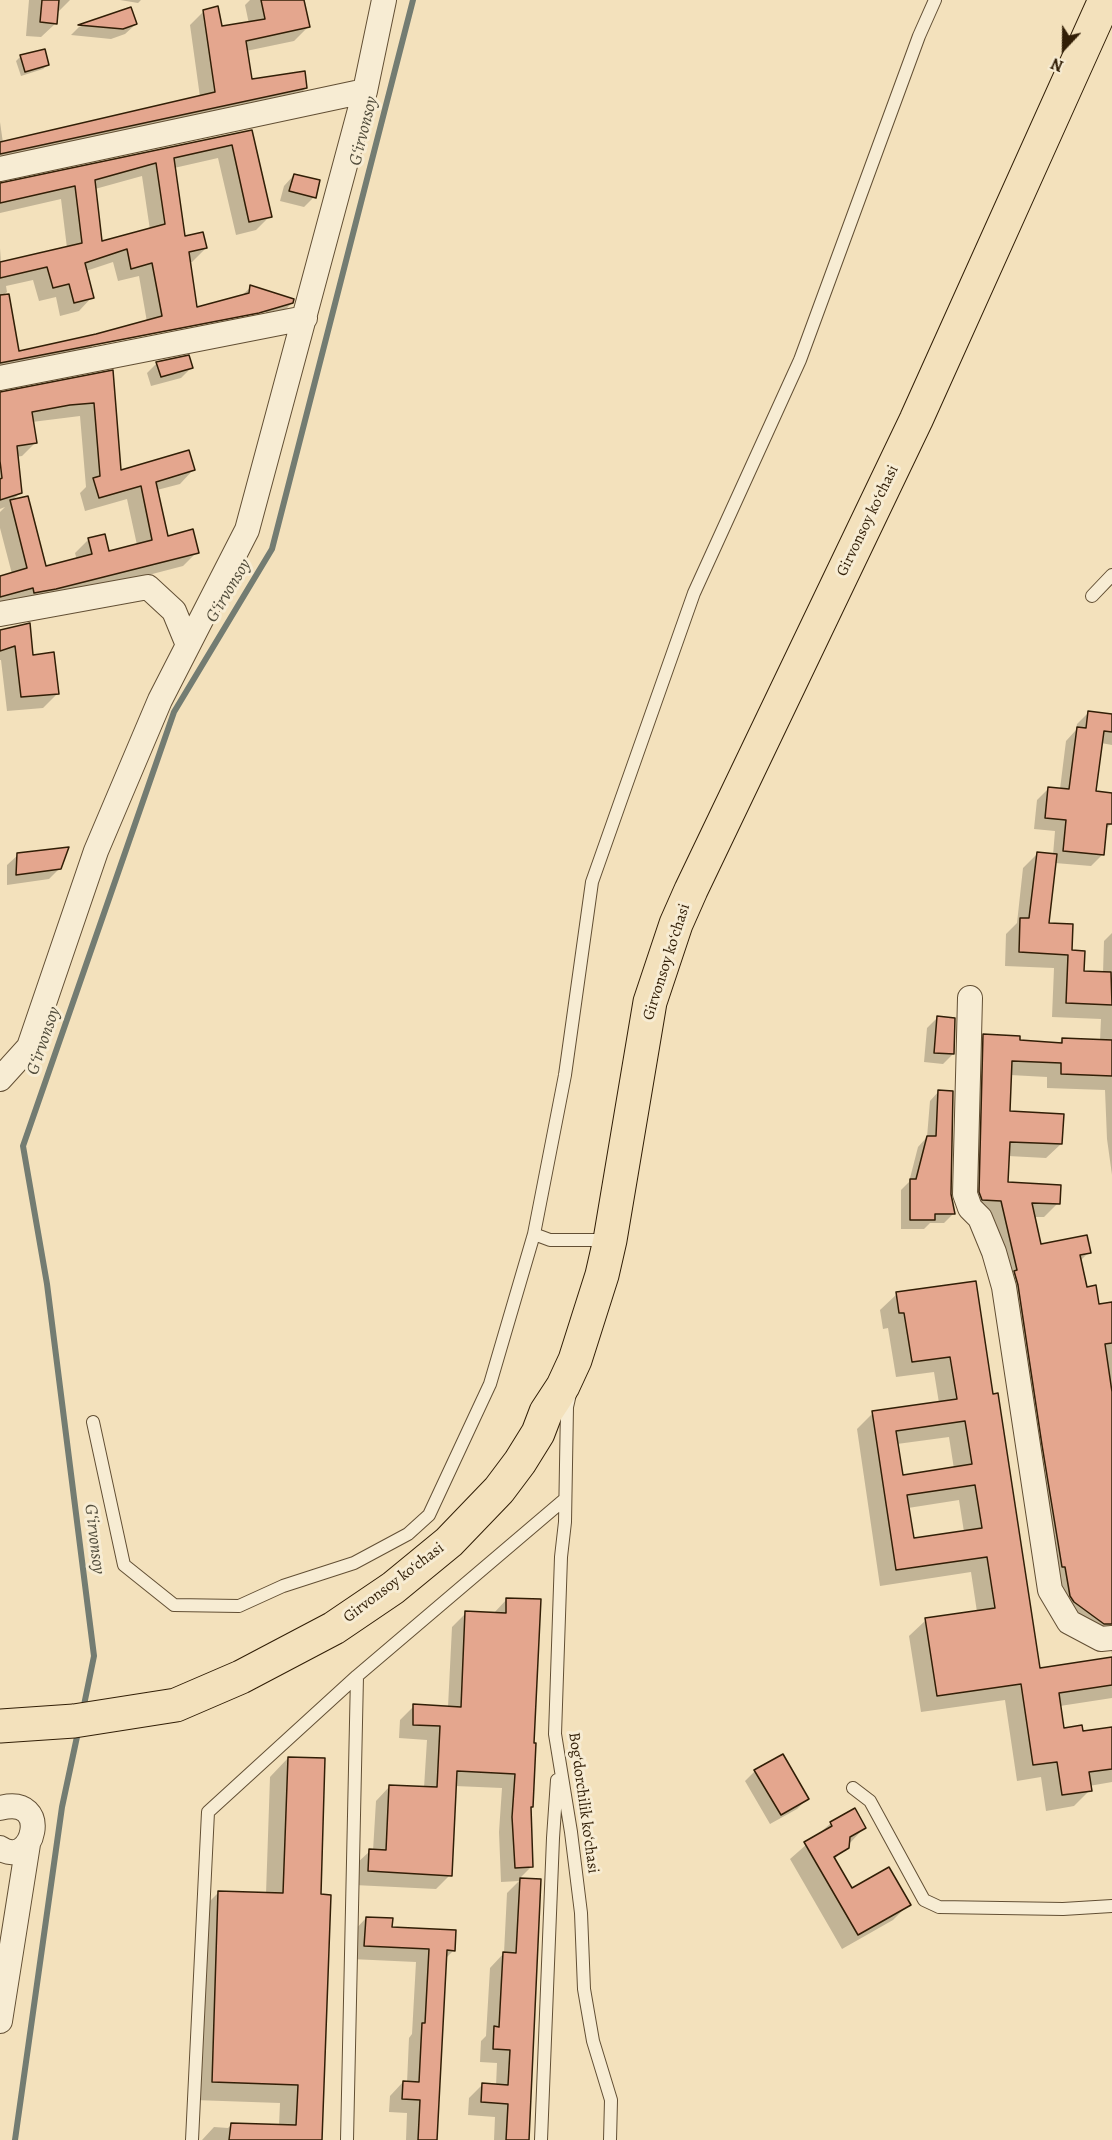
<!DOCTYPE html>
<meta charset="utf-8">
<style>
body{margin:0}
#map{position:relative;width:1112px;height:2140px;overflow:hidden;background:#f3e1bc;font-family:Alegreya,serif}
canvas{display:block}
.north{position:absolute;left:1034px;top:18px;width:60px;height:60px;-webkit-text-stroke:4px #f7ecd3;paint-order:stroke;rotate:202deg;font-size:16px;font-weight:700;line-height:24px;text-align:center;color:#311e06}
.north::after{content:'';display:block;margin:auto;width:21px;height:27px;background:#311e06;clip-path:polygon(50% 0,100% 100%,50% 72%,0 100%)}
</style>
<div id="map">
<canvas width="1112" height="2140"></canvas>
<div class="north">N</div>
</div>
<script>
const ctx = document.querySelector('canvas').getContext('2d');
ctx.lineJoin = 'round';
function paint(path, color) {
  ctx.fillStyle = color;
  ctx.fill(path, 'evenodd');
}
function trace(path, color, width, dash) {
  ctx.strokeStyle = color;
  ctx.lineWidth = width;
  ctx.lineCap = dash ? 'butt' : 'round';
  ctx.setLineDash(dash || []);
  ctx.stroke(path);
}
function write(font, color, halo, rows, align = 'center') {
  ctx.font = font + ' Alegreya,serif';
  ctx.lineWidth = 6;
  ctx.setLineDash([]);
  ctx.textBaseline = 'middle';
  ctx.strokeStyle = halo;
  ctx.fillStyle = color;
  for (const [text, x, y, turn = 0] of rows) {
    ctx.save();
    ctx.translate(x, y);
    ctx.rotate((+turn || 0) * Math.PI / 180);
    ctx.textAlign = isNaN(turn) ? turn : align;
    if (halo) ctx.strokeText(text, 0, 0);
    ctx.fillText(text, 0, 0);
    ctx.restore();
  }
}
paint(new Path2D(`
 M29,0H70L57,13L56,23L41,37L26,36Z
 M120,0H141L138,3Z
 M250,0H302L308,27L294,41L246,51L250,81L306,88L292,101L0,164V122L3,143L200,97L190,25L204,11L220,28L249,24L245,5Z
 M130,8L136,24L125,34L111,39L71,35L79,27Z
 M21,56L48,65L43,69L21,76L16,61Z
 M251,131L270,216L256,230L236,235L218,158L174,168L184,238L206,248L192,262H189L196,309L240,297L251,287L292,303L278,317L0,374V340L18,353L96,336L147,322L139,276L118,281L113,262L86,271L92,297L79,311L60,316L56,297L39,301L33,280L6,286L7,292L0,298V248L1,263L67,248L61,199L0,213V184ZM142,176L150,230L101,242L95,189ZM266,310V313L92,347V345Z
 M294,175L314,197L304,207L280,201L284,186Z
 M157,363L191,368L181,378L151,386L147,373Z
 M112,372L120,472L193,470L180,484L157,490L167,538L197,552L183,566L41,603L0,606V577L12,574L0,528V512L5,507L0,509V393ZM80,416L86,487L80,493L85,511L127,499L137,545L108,553L89,539L75,553L77,560L45,568L12,501L20,493L16,457L22,456L36,442L32,422Z
 M0,632L31,656L57,694L43,708L7,711L1,660H0Z
 M1089,712L1112,715V745L1101,743L1094,793L1112,794L1111,824L1105,830L1103,854L1091,866L1055,863L1048,925L1070,951L1082,973H1103L1104,941L1112,933V1175L1107,1139L1105,1090L1047,1088V1077L1010,1075L1009,1113L1061,1144L1046,1158L1008,1156L1006,1184L1058,1203L1044,1217H1034L1040,1246L1089,1252L1080,1261L1086,1289L1098,1306L1112,1304V1655L1110,1645L1060,1616L999,1265L968,1214L970,1050L984,1036L1018,1042L1058,1044L1063,1039L1100,1041L1101,1019L1052,1017L1054,968L1005,966L1006,934L1017,923L1023,868L1038,853L1053,855L1055,831L1034,829L1037,800L1049,788L1060,789L1066,741L1076,730L1077,724Z
 M18,855L60,868L49,879L7,885V865Z
 M937,1018L953,1054L943,1064L924,1062L927,1028Z
 M939,1091L949,1194L953,1214L944,1223H930L924,1229H901V1190L909,1182L918,1147L927,1137L930,1101Z
 M974,1282L1039,1669L1112,1659V1698L1060,1706L1063,1730L1082,1733L1112,1729V1782L1089,1786L1090,1790L1074,1806L1046,1811L1041,1777L1017,1781L1005,1700L921,1712L909,1636L926,1620L977,1612L971,1572L880,1586L857,1429L873,1413L939,1403L934,1372L896,1377L888,1328L883,1329L880,1310L897,1294ZM949,1437L954,1469L902,1477L897,1444ZM959,1500L964,1532L913,1540L908,1508Z
 M507,1599L529,1809L531,1867L519,1879L539,1880L527,2140H494L495,2117L468,2115L469,2098L482,2085L496,2086L497,2063L480,2062L481,2041L486,2036L490,1968L504,1953L507,1893L519,1881L501,1882L499,1832L502,1788L455,1786L450,1875L436,1889L354,1885L355,1865L370,1851H373L376,1801L390,1786L424,1788L427,1740L399,1738L400,1720L414,1706L448,1707L452,1627L466,1613L493,1614Z
 M288,1758L319,1896L321,2140H202L214,2127L228,2128L231,2125L279,2126L280,2103L194,2100L200,1911L219,1892L266,1894L270,1777Z
 M755,1771L807,1799L797,1809L770,1824L745,1781Z
 M854,1810L864,1828L834,1860L852,1890L909,1904L893,1920L842,1949L790,1859L831,1823Z
 M366,1918L454,1950L445,1959L436,2140H406L407,2113L389,2112L390,2096L403,2082L407,2083L409,2038L412,2034L416,1962L351,1959L353,1932Z`), '#0003');
trace(new Path2D(`
 M83,1710L94,1656L47,1284L23,1146L174,712L272,549L413,0
 M15,2140L62,1807L78,1732`), '#737c72', 6);
const building = new Path2D(`
 M42,0H59L57,24L40,22Z
 M261,0H304L310,27L246,41L252,79L305,71L307,88L0,154V142L215,92L203,10L218,6L222,26L265,19Z
 M131,7L137,24L123,29L78,25Z
 M45,49L49,65L25,72L20,55Z
 M252,130L272,217L249,222L232,145L174,158L185,236L203,232L207,248L189,252L197,307L249,293L250,285L294,299L293,303L259,313L0,363V295L9,294L19,351L96,334L162,316L152,263L131,269L127,249L85,263L94,298L74,303L69,284L53,288L47,267L0,278V262L82,243L75,186L0,203V183ZM156,163L165,224L102,241L95,180Z
 M294,174L320,180L316,198L289,191Z
 M189,355L193,368L161,377L156,362Z
 M113,370L121,470L189,450L195,470L156,482L168,536L193,529L199,553L56,589L34,593L33,588L0,597V576L27,568L10,500L28,496L46,566L92,554L88,538L105,534L109,551L152,540L141,486L99,498L93,478L100,476L94,403L70,405L32,412L37,443L17,446L22,493L0,500V479L2,478L0,461V392Z
 M30,623L33,655L54,652L59,694L21,697L15,646L0,651V630Z
 M1088,711L1112,714V732L1104,731L1096,791L1112,793V824H1107L1104,855L1063,851L1066,820L1045,818L1048,787L1069,789L1077,727L1086,728Z
 M69,847L61,869L16,875L17,853Z
 M1037,852L1057,854L1049,923L1073,924L1072,950L1085,951L1084,971L1111,972L1112,1005L1066,1003L1068,955L1019,952L1020,918H1029Z
 M937,1016L955,1018L954,1054L934,1053Z
 M983,1034L1020,1036V1040L1062,1043V1038L1112,1040V1076L1061,1074V1063L1012,1061L1010,1111L1064,1114L1062,1144L1010,1142L1008,1182L1061,1185L1060,1204L1032,1203L1041,1244L1087,1235L1091,1253L1080,1255L1087,1287L1096,1285L1099,1304L1112,1302V1343L1105,1344L1112,1392V1624H1104L1074,1602L1070,1596L1065,1567H1062L1042,1445L1018,1285L1014,1271L1017,1270L1001,1201L982,1200L979,1192Z
 M938,1090L953,1091L951,1194L955,1214H935V1220H910V1179H916L927,1136H936Z
 M976,1281L993,1394L998,1393L1040,1668L1112,1657V1685L1059,1693L1064,1728L1082,1725L1083,1731L1112,1727V1769L1089,1772L1092,1791L1062,1795L1057,1762L1033,1765L1021,1684L937,1696L925,1618L995,1608L987,1557L896,1570L872,1411L957,1399L950,1357L912,1362L904,1313H899L896,1292ZM965,1421L972,1464L903,1475L896,1431ZM975,1485L982,1528L914,1538L907,1495Z
 M506,1598L541,1599L534,1743H536L533,1807H531L533,1867L515,1868L512,1817L515,1774L457,1771L452,1876L368,1871L369,1849L386,1850L389,1785L437,1787L440,1726L413,1725V1704L461,1707L465,1611L506,1613Z
 M783,1754L809,1799L781,1815L754,1770Z
 M288,1757L325,1758L321,1894L331,1895L322,2140H229L231,2123L296,2125L298,2085L212,2082L218,1891L283,1893Z
 M855,1808L866,1828L850,1837L849,1848L834,1857L852,1888L889,1867L911,1905L858,1935L804,1842L832,1826L830,1822Z
 M520,1878L541,1879L529,2140H506L508,2104L481,2102L482,2083L508,2085L510,2050L493,2049L494,2026L499,2027L503,1952L516,1953Z
 M366,1917L393,1918L392,1927L456,1930L455,1951L447,1950L437,2140H418L420,2100L402,2099L403,2081L419,2082L422,2023H425L429,1949L364,1946Z`);
paint(building, '#e4a68e');
trace(building, '#311e06', 1.5);
const service = new Path2D(`
 M1092,596L1112,575
 M609,1240H550L534,1234L565,1075L592,882L694,593L800,360L919,36L935,0
 M570,1394L567,1407L565,1522L561,1557L555,1734L571,1832L581,1913L584,1989L593,2041L611,2100L610,2140
 M93,1422L124,1565L174,1605L239,1606L283,1586L354,1563L408,1534L429,1515L490,1384L534,1234
 M853,1788L870,1801L924,1900L939,1907L1063,1909L1112,1906
 M192,2140L208,1812L357,1676L565,1499
 M347,2140L357,1676
 M541,2140L553,1838L557,1780`);
const minor = new Path2D(`
 M0,169L365,91
 M0,378L305,318
 M0,614L148,587L174,611L188,645
 M970,998L965,1194L970,1208L980,1218L994,1252L1004,1287L1050,1590L1069,1622L1101,1639L1112,1638
 M0,1079L29,1047L96,851L160,700L247,530L365,91L384,0
 M0,1808C53,1794 33,1871 0,1848
 M0,2021L28,1844`);
const primary = new Path2D(`
 M0,1726L74,1721L176,1705L241,1677L334,1628L393,1588L449,1542L499,1490L520,1462L538,1433L546,1412L563,1386L575,1360L602,1275L610,1240L650,1002L676,924L691,890L916,420L1105,0`);
trace(service, '#624f34', 14);
trace(minor, '#624f34', 26);
trace(primary, '#311e06', 35);
trace(service, '#f7ecd3', 12);
trace(minor, '#f7ecd3', 24);
trace(primary, '#f3e1bc', 33);
write('16px', '#311e06', '#f7ecd3', [
 ["Girvonsoy koʻchasi",868,521,-64],
 ["Girvonsoy koʻchasi",667,962,-72],
 ["Girvonsoy koʻchasi",394,1583,-37],
 ["Bogʻdorchilik koʻchasi",583,1803,82]
]);
write('italic 18px', '#524d3c', '#f7ecd3', [
 ["G‘irvonsoy",364,131,-76],
 ["G‘irvonsoy",229,591,-59],
 ["G‘irvonsoy",44,1041,-71],
 ["G‘irvonsoy",94,1539,83]
]);
</script>
